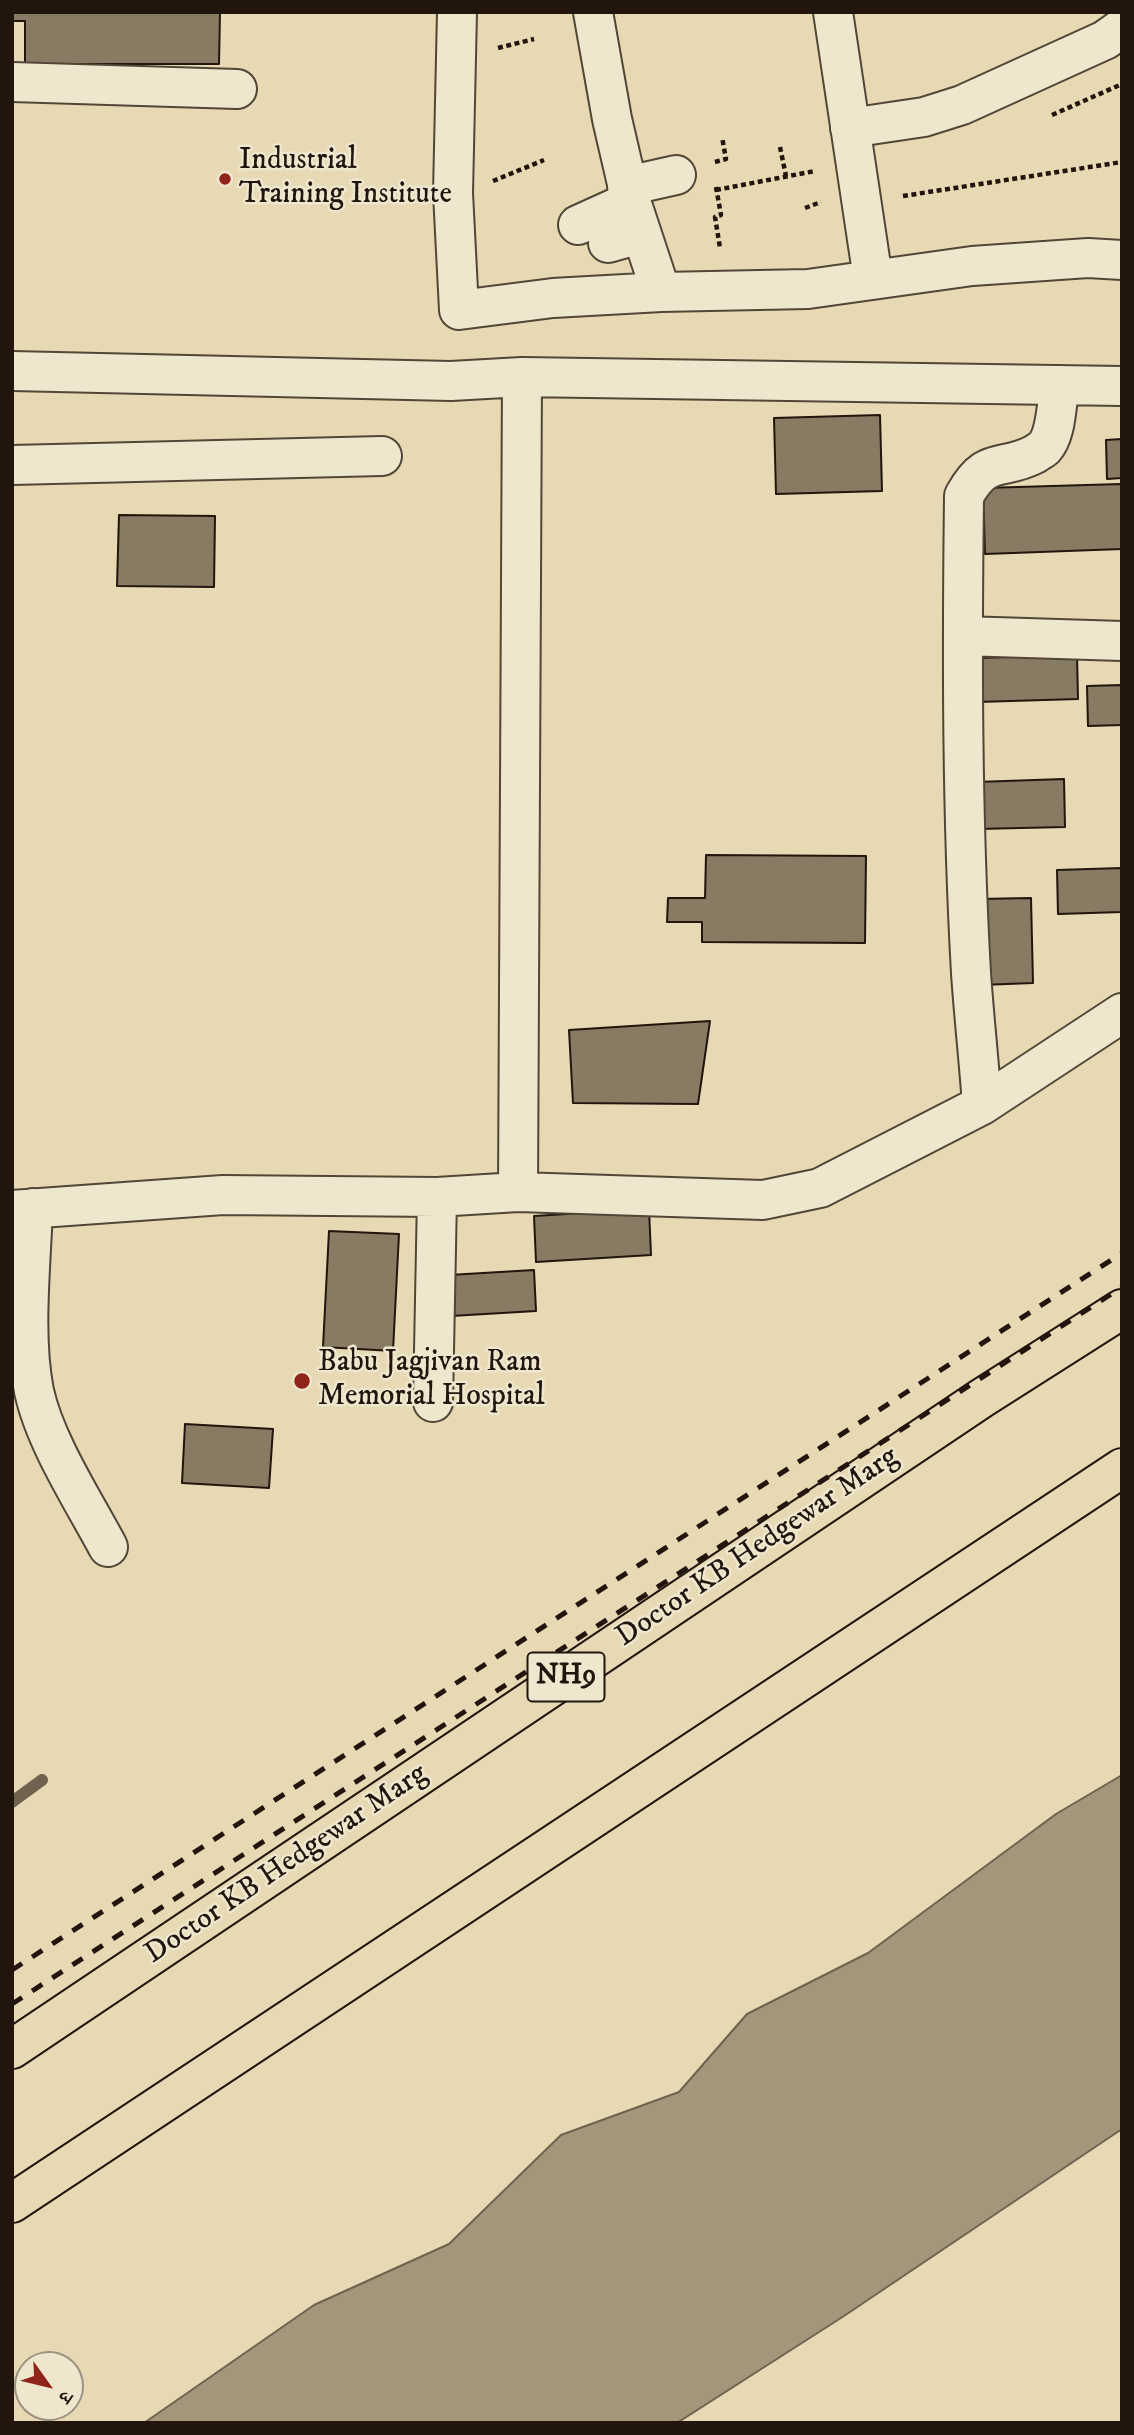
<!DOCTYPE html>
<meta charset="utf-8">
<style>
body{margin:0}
#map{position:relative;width:1134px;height:2435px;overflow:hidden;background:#e6d9b3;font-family:"IM FELL DW Pica","Noto Serif Devanagari",serif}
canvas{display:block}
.frame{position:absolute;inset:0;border:14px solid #21150e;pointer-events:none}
.north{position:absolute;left:14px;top:2351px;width:70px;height:70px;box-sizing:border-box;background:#efe6ce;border:2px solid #9d9281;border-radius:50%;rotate:124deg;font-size:19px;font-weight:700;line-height:28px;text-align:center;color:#21150e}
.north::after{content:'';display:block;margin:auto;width:24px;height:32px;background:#8f2418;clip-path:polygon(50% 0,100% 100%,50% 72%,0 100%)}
</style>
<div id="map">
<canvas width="1134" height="2435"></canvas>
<div class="frame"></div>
<div class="north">उ</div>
</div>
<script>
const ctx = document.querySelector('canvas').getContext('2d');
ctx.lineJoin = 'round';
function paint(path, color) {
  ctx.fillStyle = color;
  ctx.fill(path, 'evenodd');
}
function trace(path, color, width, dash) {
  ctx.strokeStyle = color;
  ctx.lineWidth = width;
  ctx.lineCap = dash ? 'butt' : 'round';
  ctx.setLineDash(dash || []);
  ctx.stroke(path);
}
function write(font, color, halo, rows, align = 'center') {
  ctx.font = font + ' "IM FELL DW Pica",serif';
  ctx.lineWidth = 5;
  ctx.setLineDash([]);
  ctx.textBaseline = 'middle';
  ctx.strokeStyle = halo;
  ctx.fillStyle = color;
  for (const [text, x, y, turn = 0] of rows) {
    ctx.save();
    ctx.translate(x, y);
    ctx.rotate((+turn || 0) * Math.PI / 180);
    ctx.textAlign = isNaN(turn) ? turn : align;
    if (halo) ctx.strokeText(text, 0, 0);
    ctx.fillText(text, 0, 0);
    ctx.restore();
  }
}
const water = new Path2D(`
 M1122,1775V2129L844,2316L677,2423H144L314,2305L449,2244L561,2135L679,2092L747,2014L868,1953L1056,1814Z`);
paint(water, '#a3967b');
trace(water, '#6f624f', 2);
trace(new Path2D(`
 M12,1802L42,1780`), '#6f624f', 12);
const building = new Path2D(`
 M12,12H220L219,64H25V21H12Z
 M880,415L882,491L776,494L774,418Z
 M1122,439V478L1107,479L1106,440Z
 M1121,484L1122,549L985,554L983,488Z
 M119,515L215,516L214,587L117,586Z
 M1077,655L1078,699L977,702L976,658Z
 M1122,685V725L1088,726L1087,686Z
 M1064,779L1065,827L977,829L976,782Z
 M706,855L866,856L865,943L702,942V922H667L668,898H705Z
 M1122,868V912L1058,914L1057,870Z
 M1031,898L1033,983L981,985L979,899Z
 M710,1021L698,1104L573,1103L569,1030Z
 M649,1209L651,1255L536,1262L534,1216Z
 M329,1231L399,1234L393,1351L323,1347Z
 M534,1270L536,1311L451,1316L449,1275Z
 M185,1424L273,1429L269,1488L182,1483Z`);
paint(building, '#877b64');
trace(building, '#21150e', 2);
const minor = new Path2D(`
 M457,12L453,193L459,310L553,298L661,292L808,289L972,266L1088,258L1122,260
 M593,12L612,119L631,201L661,292
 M833,12L873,279
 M12,82L237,89
 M850,128L924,117L962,105L1105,40L1122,28
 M627,186L676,175
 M578,225L631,201
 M608,243L640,234
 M12,371L451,381L522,377L1122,386
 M12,465L382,456
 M963,636L1122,641
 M982,1105C979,1061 974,1017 971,973C962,814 962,655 964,496C987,454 1001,472 1035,454C1036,453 1043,449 1044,448C1057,434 1056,403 1060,385
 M518,1192L522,377
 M33,1208C31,1265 23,1336 34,1391C45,1442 83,1500 108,1547
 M12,1210L223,1195L437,1197L518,1192L763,1200L820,1188L982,1105L1122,1013
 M433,1402L437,1197`);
const highway = new Path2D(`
 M12,2049L982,1398L1122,1309
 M12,2203L1122,1468`);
trace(minor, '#524637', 42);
trace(highway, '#21150e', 42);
trace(new Path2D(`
 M498,48L534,39
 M1052,115L1122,84
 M780,147L786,176
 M715,162L726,159L722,137
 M493,181L544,160
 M716,187L721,215L715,217L720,248
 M716,190L815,171
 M903,196L1122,162
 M805,208L821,202`), '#21150e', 4.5, [5, 3.5]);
trace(minor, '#efe6ce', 38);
trace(highway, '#e6d9b3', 38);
trace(new Path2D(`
 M12,1970L1122,1253
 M12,2004L1122,1287`), '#21150e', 5, [12, 12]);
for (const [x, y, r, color] of [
 [225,179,7,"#8f2418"],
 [302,1381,9,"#8f2418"]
]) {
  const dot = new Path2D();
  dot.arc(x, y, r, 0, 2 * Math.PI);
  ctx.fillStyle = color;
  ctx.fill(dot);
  trace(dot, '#efe6ce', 2.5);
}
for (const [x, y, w] of [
 [566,1677,77]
]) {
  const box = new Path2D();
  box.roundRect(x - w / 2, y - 24.5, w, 49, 5);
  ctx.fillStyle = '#efe6ce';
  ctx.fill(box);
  trace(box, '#21150e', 2);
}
write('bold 28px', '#21150e', null, [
 ["NH9",566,1677]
]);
write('30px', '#21150e', '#efe6ce', [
 ["Industrial",239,162],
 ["Training Institute",239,196],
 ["Babu Jagjivan Ram",318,1364],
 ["Memorial Hospital",318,1398]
], 'left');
write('30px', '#21150e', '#efe6ce', [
 ["Doctor KB Hedgewar Marg",758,1548,-34],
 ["Doctor KB Hedgewar Marg",287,1865,-34]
]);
</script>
